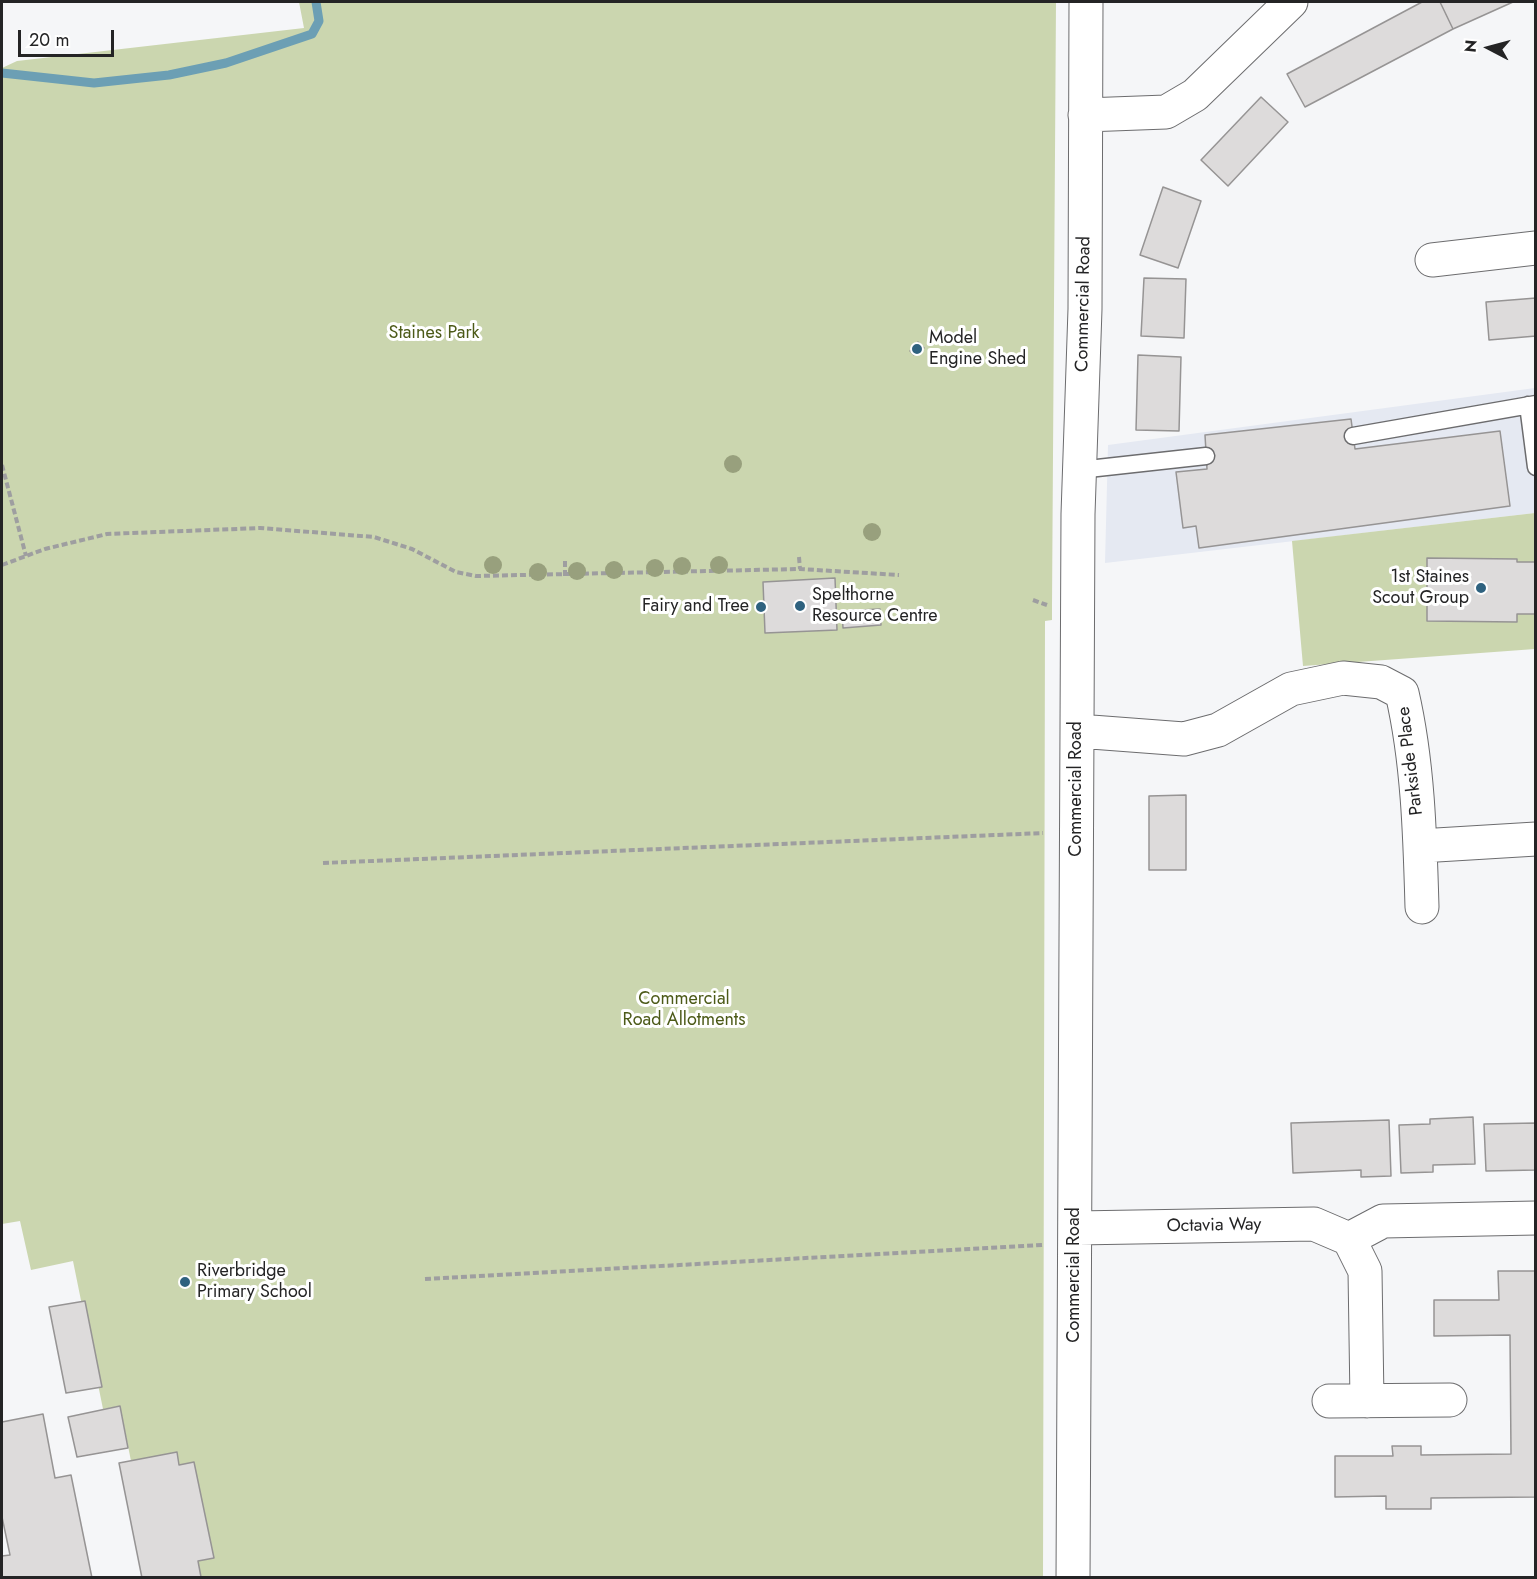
<!DOCTYPE html>
<style>
body{margin:0}
#map{position:relative;width:1537px;height:1579px;overflow:hidden;background:#f5f6f8;font-family:Jost,sans-serif}
canvas{display:block}
.frame{position:absolute;inset:0;border:3px solid #242425;pointer-events:none}
.north{position:absolute;left:1459px;top:18px;width:60px;height:60px;-webkit-text-stroke:4px #fff;paint-order:stroke;rotate:276deg;font-size:16px;font-weight:700;line-height:24px;text-align:center;color:#242425}
.north::after{content:'';display:block;margin:auto;width:21px;height:27px;background:#242425;clip-path:polygon(50% 0,100% 100%,50% 72%,0 100%)}
.scale{position:absolute;left:18px;top:30px;width:96px;height:27px;box-sizing:border-box;border:3px solid #242425;border-top:0;padding-left:8px;font-size:18px;line-height:21px;white-space:nowrap;color:#242425;-webkit-text-stroke:4px #fff;paint-order:stroke}
</style>
<div id="map">
<canvas width="1537" height="1579"></canvas>
<div class="frame"></div>
<div class="north">N</div>
<div class="scale">20 m</div>
</div>
<script>
const ctx = document.querySelector('canvas').getContext('2d');
ctx.lineJoin = 'round';
function paint(path, color) {
  ctx.fillStyle = color;
  ctx.fill(path, 'evenodd');
}
function trace(path, color, width, dash) {
  ctx.strokeStyle = color;
  ctx.lineWidth = width;
  ctx.lineCap = dash ? 'butt' : 'round';
  ctx.setLineDash(dash || []);
  ctx.stroke(path);
}
function write(font, color, halo, rows, align = 'center') {
  ctx.font = font + ' Jost,sans-serif';
  ctx.lineWidth = 6;
  ctx.setLineDash([]);
  ctx.textBaseline = 'middle';
  ctx.strokeStyle = halo;
  ctx.fillStyle = color;
  for (const [text, x, y, turn = 0] of rows) {
    ctx.save();
    ctx.translate(x, y);
    ctx.rotate((+turn || 0) * Math.PI / 180);
    ctx.textAlign = isNaN(turn) ? turn : align;
    if (halo) ctx.strokeText(text, 0, 0);
    ctx.fillText(text, 0, 0);
    ctx.restore();
  }
}
paint(new Path2D(`
 M1535,388V513L1105,563L1108,445Z`), '#e5e9f2');
paint(new Path2D(`
 M299,2H1056L1052,605V620L1045,621L1043,1577H200L198,1561L213,1558L194,1462L179,1465L176,1452L131,1461L120,1406L103,1409L73,1261L31,1270L20,1221L2,1224V68L17,61L304,28Z
 M1535,513V649L1303,666L1292,541Z`), '#cbd6af');
trace(new Path2D(`
 M2,73L94,83L169,75L226,63L312,34L319,21L316,2`), '#6c9fb4', 9);
const building = new Path2D(`
 M1422,2H1440L1453,29L1305,107L1287,74Z
 M1440,2H1513L1453,29Z
 M1261,97L1288,122L1228,186L1201,160Z
 M1163,187L1201,201L1178,268L1140,255Z
 M1144,278L1186,279L1184,338L1141,336Z
 M1536,298V336L1489,340L1486,302Z
 M918,342L924,348L914,355L910,351Z
 M1138,355L1181,357L1179,431L1136,430Z
 M1351,419L1355,449L1500,431L1510,506L1199,548L1196,526L1183,528L1176,472L1207,469L1205,435Z
 M1427,558L1517,559V562H1536V614H1517V622L1427,621Z
 M835,578L837,630L765,633L763,582Z
 M880,609L881,625L843,628L842,611Z
 M1186,795V870H1149V796Z
 M1473,1117L1475,1164L1433,1165V1172L1401,1173L1399,1125L1430,1124V1119Z
 M1389,1120L1391,1176L1361,1177V1170L1293,1173L1291,1123Z
 M1536,1123V1170L1486,1171L1484,1124Z
 M1498,1271H1536V1497L1431,1498V1509H1386V1496L1335,1497V1456H1393L1392,1446H1421V1455L1511,1454L1510,1335L1434,1336V1300H1499Z
 M85,1301L102,1387L66,1393L49,1307Z
 M120,1406L128,1448L77,1457L68,1417Z
 M43,1414L55,1478L71,1475L92,1578H2V1556L10,1555L2,1517V1422Z
 M177,1452L179,1465L194,1462L214,1558L198,1561L201,1577L142,1578L119,1463Z`);
paint(building, '#dddbdb');
trace(building, '#969494', 1.5);
const service = new Path2D(`
 M1528,405L1536,467
 M1353,436L1536,404
 M1079,470L1206,456`);
const minor = new Path2D(`
 M1085,115L1166,112L1195,95L1291,2
 M1432,260L1536,248
 M1078,731L1184,739L1218,730L1291,689L1343,678L1381,682L1402,693C1418,762 1420,836 1422,907
 M1420,846L1536,839
 M1076,1228L1314,1224L1349,1239L1383,1221L1536,1218
 M1349,1239L1365,1271L1367,1401
 M1329,1401L1450,1400
 M1073,1578L1078,514L1085,309L1086,2`);
trace(service, '#6c6c6e', 19);
trace(minor, '#6c6c6e', 35);
trace(new Path2D(`
 M2,465L26,556
 M799,557L800,569
 M565,561V576
 M2,565L45,549L107,534L260,528L374,537L412,549L456,572L476,576L800,569L899,575
 M1033,600L1047,605
 M323,863L1043,833
 M425,1279L1042,1245`), '#9e9ea0', 4, [6, 3]);
trace(service, '#fff', 16);
trace(minor, '#fff', 33);
ctx.fillStyle = '#98a07d';
for (const [x, y] of [
 [733,464],
 [872,532],
 [493,565],
 [719,565],
 [682,566],
 [655,568],
 [614,570],
 [577,571],
 [538,572]
]) {
  ctx.beginPath();
  ctx.arc(x, y, 9, 0, 2 * Math.PI);
  ctx.fill();
}
for (const [x, y, r, color] of [
 [917,349,6,"#2f627f"],
 [1481,588,6,"#2f627f"],
 [800,606,6,"#2f627f"],
 [761,607,6,"#2f627f"],
 [185,1282,6,"#2f627f"]
]) {
  const dot = new Path2D();
  dot.arc(x, y, r, 0, 2 * Math.PI);
  ctx.fillStyle = color;
  ctx.fill(dot);
  trace(dot, '#fff', 2);
}
write('18px', '#242425', '#fff', [
 ["Commercial Road",1084,304,-89],
 ["Parkside Place",1411,761,-97],
 ["Commercial Road",1077,789,-90],
 ["Octavia Way",1214,1226,-1],
 ["Commercial Road",1075,1275,-90]
]);
write('18px', '#4c5a18', '#fff', [
 ["Staines Park",434,334],
 ["Commercial",684,1000],
 ["Road Allotments",684,1021]
]);
write('18px', '#242425', '#fff', [
 ["Model",929,339],
 ["Engine Shed",929,360],
 ["1st Staines",1469,578,"right"],
 ["Scout Group",1469,599,"right"],
 ["Spelthorne",812,596],
 ["Resource Centre",812,617],
 ["Fairy and Tree",749,607,"right"],
 ["Riverbridge",197,1272],
 ["Primary School",197,1293]
], 'left');
</script>
